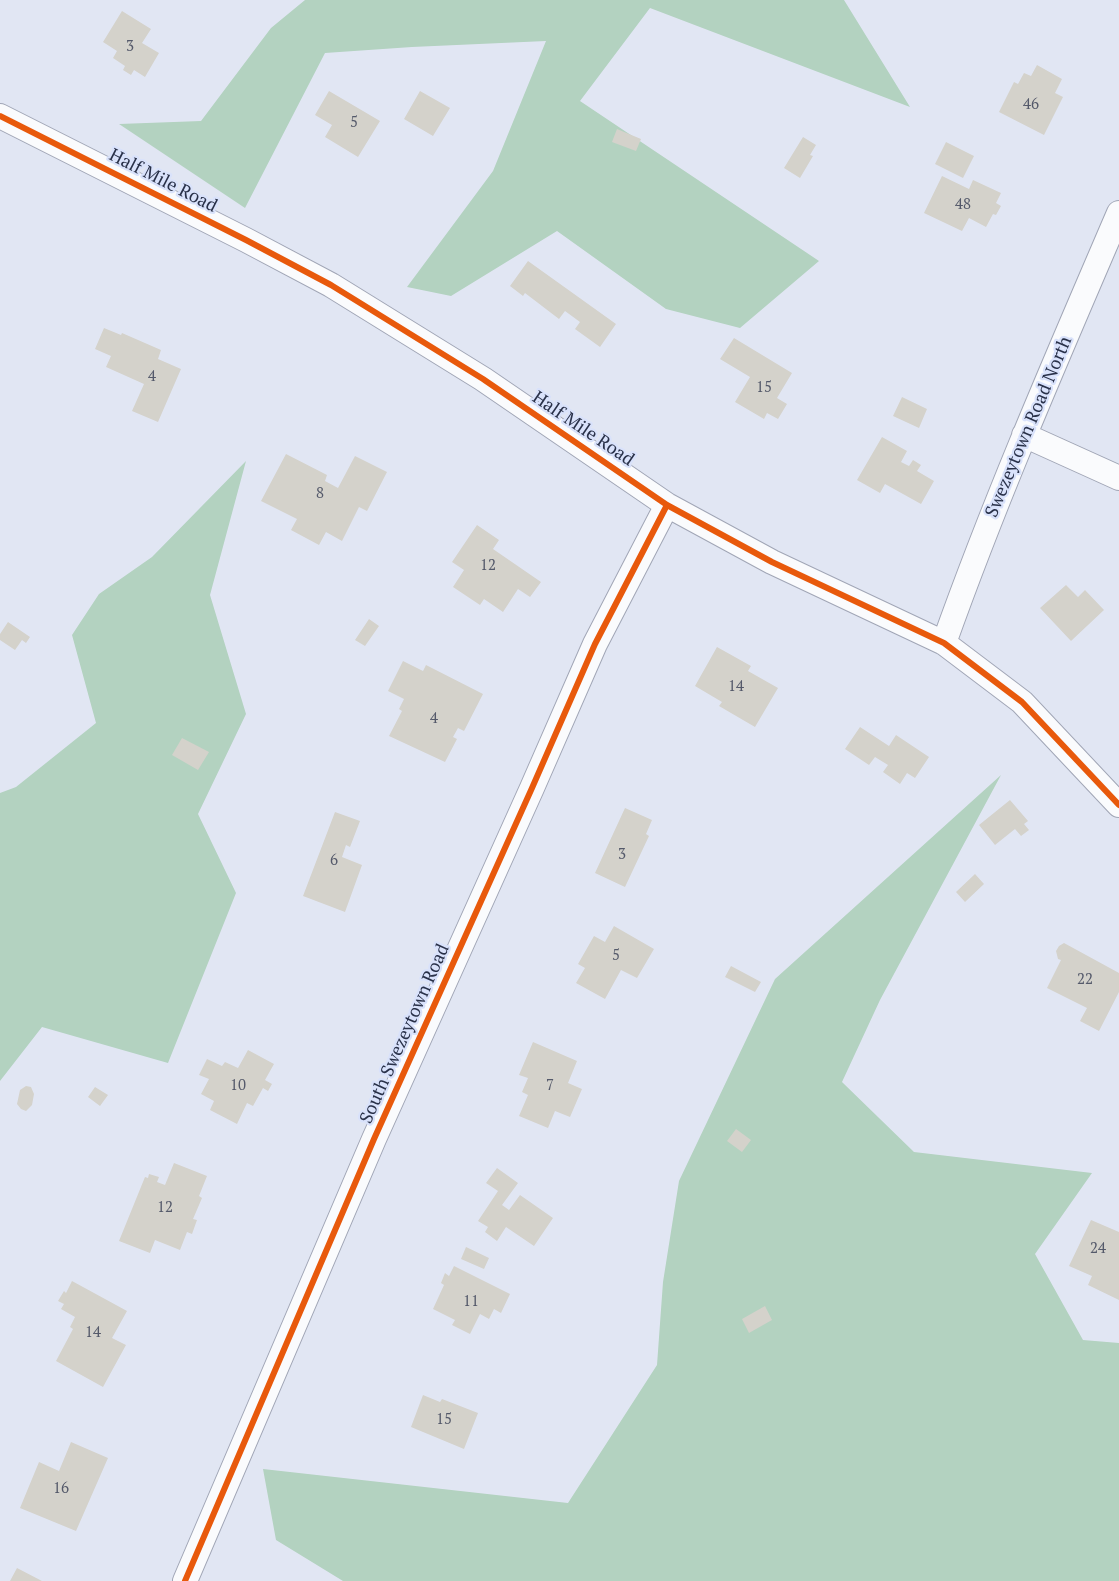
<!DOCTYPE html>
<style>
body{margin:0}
canvas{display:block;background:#e1e6f3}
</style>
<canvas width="1119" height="1581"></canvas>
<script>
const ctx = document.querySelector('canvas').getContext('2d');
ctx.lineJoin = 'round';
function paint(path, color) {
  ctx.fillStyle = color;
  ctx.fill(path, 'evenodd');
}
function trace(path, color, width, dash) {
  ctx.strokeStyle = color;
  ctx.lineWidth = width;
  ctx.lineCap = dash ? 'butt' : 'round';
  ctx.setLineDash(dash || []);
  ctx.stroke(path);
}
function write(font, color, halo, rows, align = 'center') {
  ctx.font = font + ' "PT Serif",serif';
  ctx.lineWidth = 4.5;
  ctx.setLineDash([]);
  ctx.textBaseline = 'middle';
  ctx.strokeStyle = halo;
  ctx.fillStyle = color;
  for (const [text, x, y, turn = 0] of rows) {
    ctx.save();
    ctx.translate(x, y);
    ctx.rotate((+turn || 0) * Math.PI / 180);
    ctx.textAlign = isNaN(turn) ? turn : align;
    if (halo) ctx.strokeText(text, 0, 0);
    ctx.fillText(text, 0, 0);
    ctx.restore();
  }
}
paint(new Path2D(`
 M305,0H844L910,107L650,8L580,101L819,261L740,328L666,309L557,231L451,296L407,287L493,171L546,41L412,47L325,53L245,208L119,124L201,121L271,28Z
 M246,461L210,595L246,714L198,814L236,893L168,1063L42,1027L0,1081V793L16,787L96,723L72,635L99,594L152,557Z
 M1001,775L880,1000L842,1082L914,1152L1092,1173L1035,1254L1083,1340L1119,1343V1581H343L276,1540L263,1469L568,1503L657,1365L663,1282L679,1181L775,979Z`), '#b3d2c0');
paint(new Path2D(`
 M122,11L151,29L142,43L159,53L145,77L134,70L131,75L123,70L125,66L113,58L117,51L103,42Z
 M1037,65L1062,79L1055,93L1063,97L1044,135L999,112L1014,82L1018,84L1024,73L1031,76Z
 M329,91L380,121L358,157L325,137L332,125L315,115Z
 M420,91L450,108L433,136L404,119Z
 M617,129L641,139L636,151L612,142Z
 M803,137L816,145L810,155L813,156L800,178L784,168Z
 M946,142L974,156L963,178L935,164Z
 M942,176L969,189L973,180L1001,193L996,203L1001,206L996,215L993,214L986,227L969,218L962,231L924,213Z
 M528,261L616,324L600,347L575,329L580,322L565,311L559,319L525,293L523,296L510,286Z
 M104,328L121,335L122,333L161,350L158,359L181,369L158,422L132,411L144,384L106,367L111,356L95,349Z
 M734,338L792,373L777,398L787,404L778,419L767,413L764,419L735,402L750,377L720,359Z
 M902,397L927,409L919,428L893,416Z
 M882,437L907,451L901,462L909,466L913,460L921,465L917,471L934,481L921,504L885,484L880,493L857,480Z
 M286,454L327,475L325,481L338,488L355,456L387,472L367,511L359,507L342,541L326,532L319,545L291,530L297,519L261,501Z
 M477,525L499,540L493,549L541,582L530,597L518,589L503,612L484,599L480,605L453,587L464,570L452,562Z
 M1066,585L1078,597L1085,590L1104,610L1071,641L1040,608Z
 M369,619L379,626L365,646L355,640Z
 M8,622L30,637L26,643L22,640L15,650L0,640V634Z
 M717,647L751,666L748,671L778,688L755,727L719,706L722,702L695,686Z
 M403,661L423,671L426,665L483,694L464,731L458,728L453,737L457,739L445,762L389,736L402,711L399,709L404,699L388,691Z
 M860,727L889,746L896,735L929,757L915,778L907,773L900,784L883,772L888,765L875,757L869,765L845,749Z
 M182,738L209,752L198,770L172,755Z
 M1010,800L1028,821L1024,824L1029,830L1021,836L1015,829L995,845L979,825Z
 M625,808L652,820L646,834L649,836L625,887L595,873Z
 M335,812L360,821L350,847L346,845L342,857L362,865L345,912L303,896Z
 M975,874L984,884L965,902L956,892Z
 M614,926L654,949L637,978L621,970L605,999L576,983L585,968L578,964L594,936L605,942Z
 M1064,943L1119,973V992L1099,1031L1080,1021L1087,1008L1047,988L1061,960L1058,959L1056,951L1059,946Z
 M731,966L761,982L755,992L725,977Z
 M533,1042L577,1061L568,1083L582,1089L570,1117L555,1111L548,1128L519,1116L528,1095L522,1092L528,1078L519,1075Z
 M248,1050L274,1064L265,1080L272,1084L268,1091L263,1088L253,1106L247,1103L237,1124L210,1110L214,1101L201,1094L209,1079L199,1075L207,1059L222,1066L225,1062L238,1068Z
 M26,1086L31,1087L34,1094L32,1105L26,1111L21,1109L17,1104L20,1090Z
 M95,1087L108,1095L100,1106L88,1097Z
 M736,1129L751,1140L742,1152L727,1141Z
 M174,1163L207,1176L199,1196L202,1198L193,1219L197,1220L192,1234L187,1232L180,1250L155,1240L150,1253L119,1241L145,1177L148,1178L149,1174L159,1177L157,1182L165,1185Z
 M497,1168L518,1183L502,1205L509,1210L520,1195L553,1218L534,1246L506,1227L497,1241L485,1232L488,1227L478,1221L498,1191L486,1183Z
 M1091,1220L1119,1232V1300L1088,1285L1092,1276L1069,1266Z
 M466,1247L489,1258L484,1269L461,1259Z
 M454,1266L510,1294L501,1313L494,1309L489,1319L480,1314L470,1334L452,1325L455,1320L433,1309L444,1285L441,1283L445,1273L449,1276Z
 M72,1281L127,1311L112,1338L126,1345L103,1387L56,1361L73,1329L70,1327L75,1317L61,1309L64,1304L58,1301L64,1291L66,1293Z
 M765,1306L772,1320L749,1333L742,1319Z
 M423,1395L440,1402L442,1399L478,1413L464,1449L411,1427Z
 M71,1442L108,1458L76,1531L20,1508L39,1462L59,1471Z
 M17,1568L42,1581H10Z`), '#d4d2cb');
const street = new Path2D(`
 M0,116L246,240L331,285L483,379L667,505L772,562L944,643L1022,702L1119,805
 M1024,435L1119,478
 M944,643C996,497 1058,355 1119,213
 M185,1581L374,1139L532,788L595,644L667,505`);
trace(street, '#a1a6b6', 26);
trace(street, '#fafbfd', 24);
trace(new Path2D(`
 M0,116L246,240L331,285L483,379L667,505L772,562L944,643L1022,702L1119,805
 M185,1581L374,1139L532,788L595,644L667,505`), '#e8590c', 6);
write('15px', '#54596a', null, [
 ["3",130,47],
 ["46",1031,105],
 ["5",354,123],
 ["48",963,205],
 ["4",152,377],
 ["15",764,388],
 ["8",320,494],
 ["12",488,566],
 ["14",736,687],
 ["4",434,719],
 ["3",622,855],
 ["6",334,861],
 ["5",616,956],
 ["22",1085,980],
 ["10",238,1086],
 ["7",550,1086],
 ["12",165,1208],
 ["24",1098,1249],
 ["11",471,1302],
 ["14",93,1333],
 ["15",444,1420],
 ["16",61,1489]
]);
write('18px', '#293149', '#d9e2fb', [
 ["Half Mile Road",163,181,27],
 ["Swezeytown Road North",1029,427,-67],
 ["Half Mile Road",583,429,34],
 ["South Swezeytown Road",405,1034,-66]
]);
</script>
